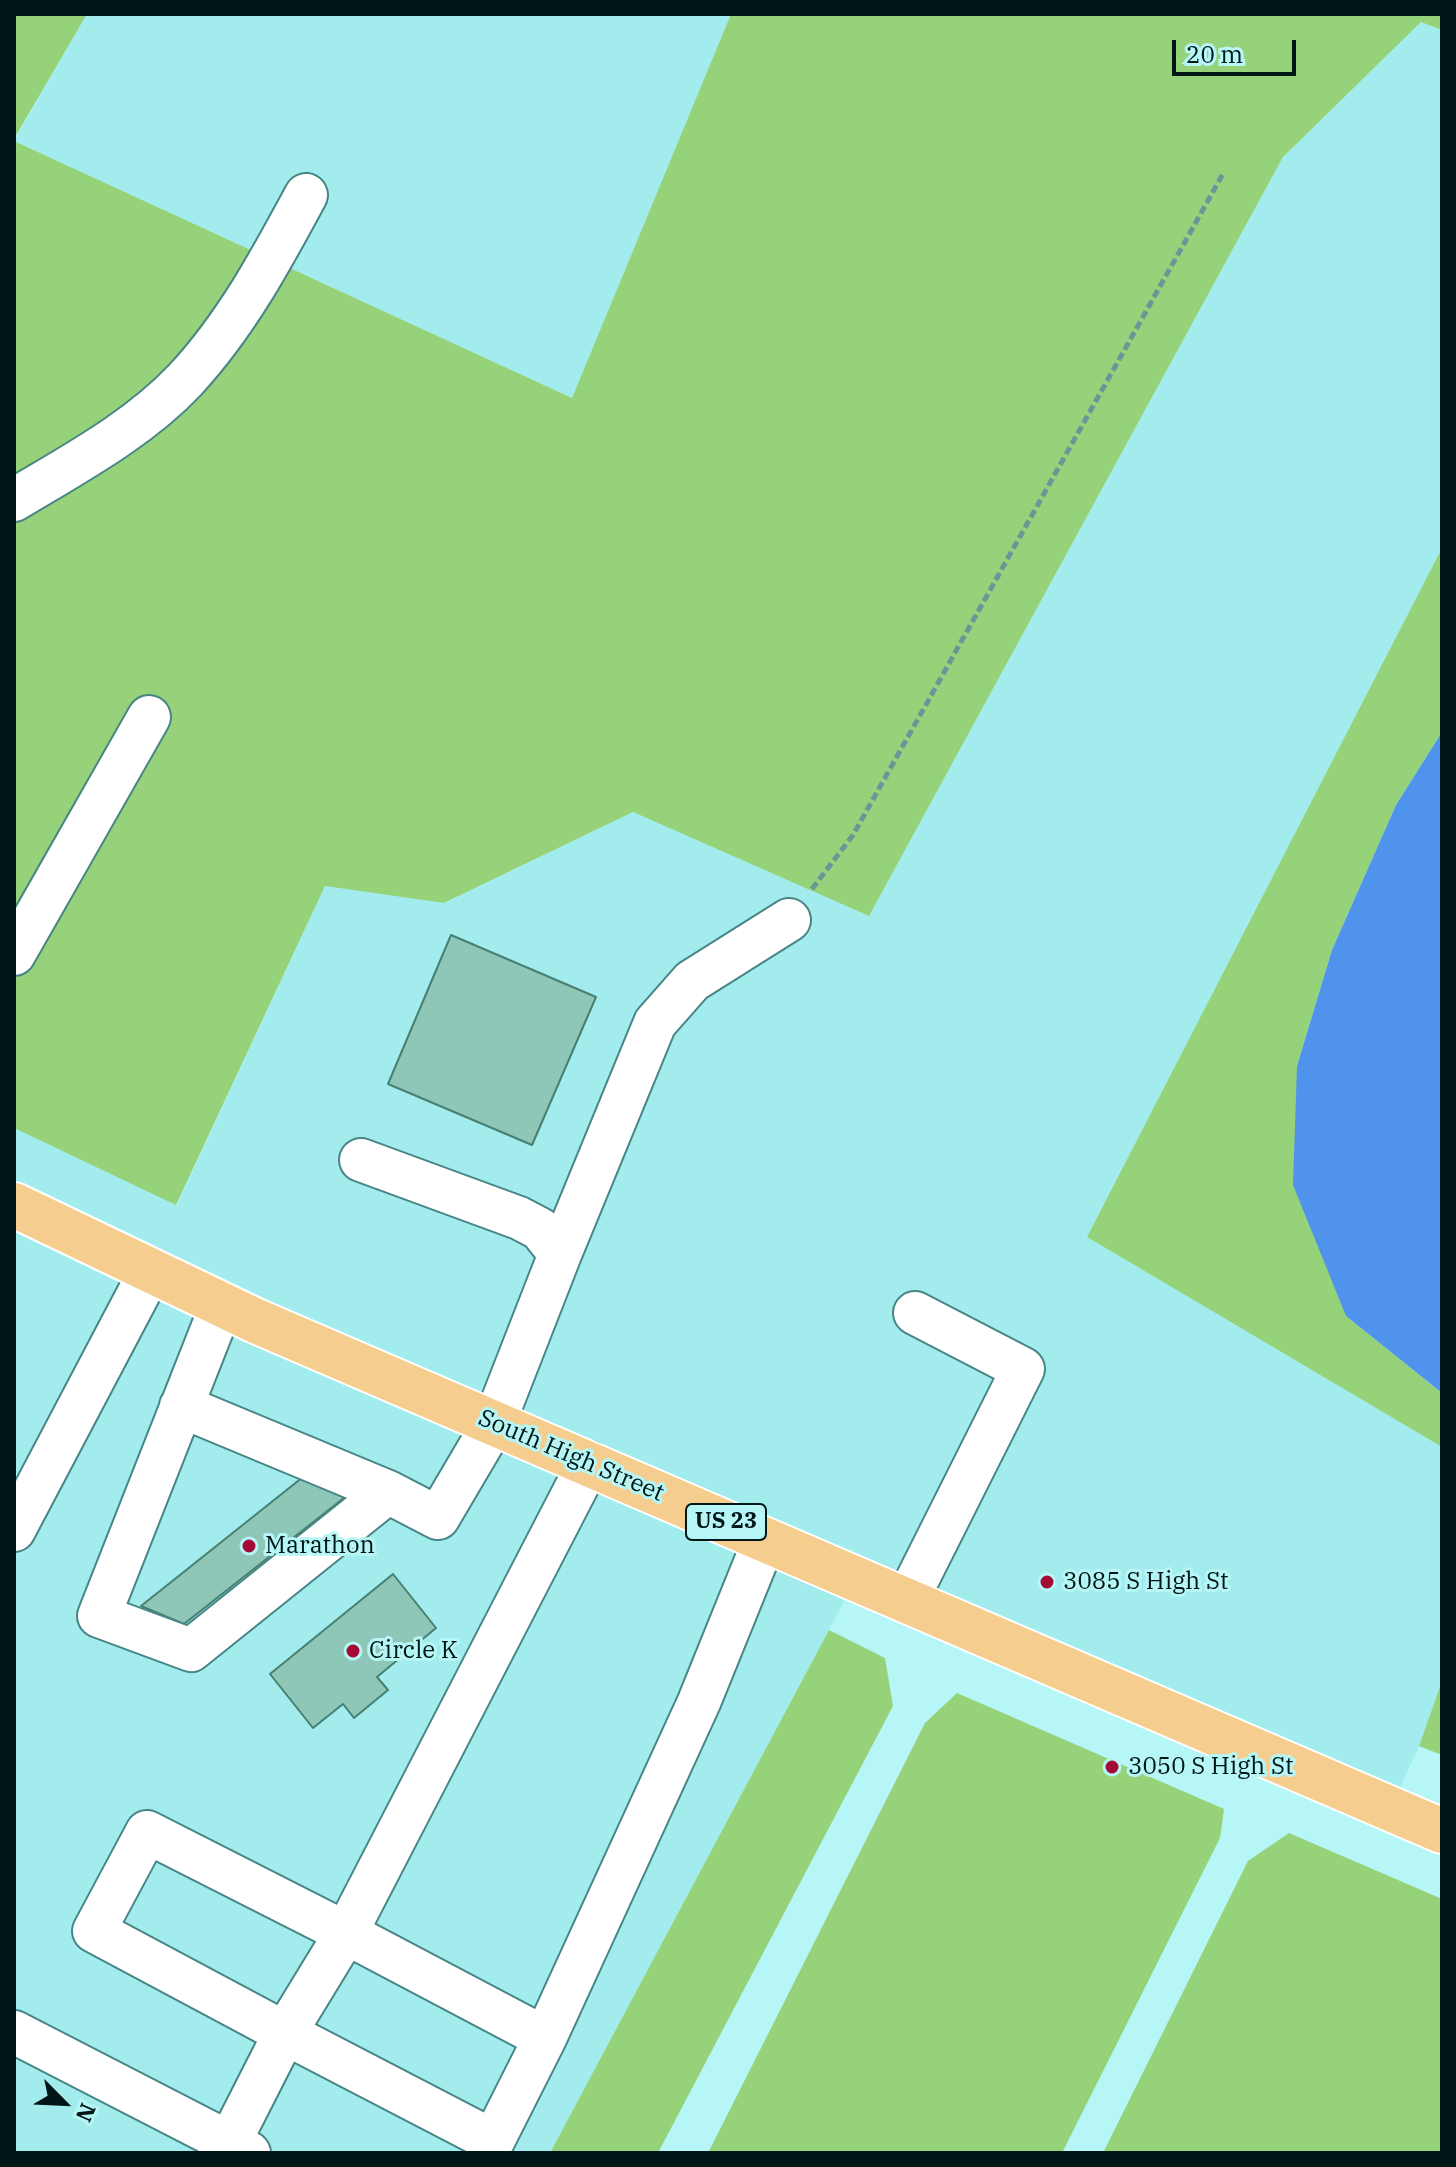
<!DOCTYPE html>
<style>
body{margin:0}
#map{position:relative;width:1456px;height:2167px;overflow:hidden;background:#b7f6f6;font-family:"IBM Plex Serif",serif}
canvas{display:block}
.frame{position:absolute;inset:0;border:16px solid #001617;pointer-events:none}
.north{position:absolute;left:24px;top:2063px;width:80px;height:80px;-webkit-text-stroke:6px #b7f6f6;paint-order:stroke;rotate:114deg;font-size:22px;font-weight:700;line-height:32px;text-align:center;color:#001617}
.north::after{content:'';display:block;margin:auto;width:28px;height:36px;background:#001617;clip-path:polygon(50% 0,100% 100%,50% 72%,0 100%)}
.scale{position:absolute;left:1172px;top:40px;width:124px;height:36px;box-sizing:border-box;border:4px solid #001617;border-top:0;padding-left:10px;font-size:24px;line-height:28px;white-space:nowrap;color:#001617;-webkit-text-stroke:6px #b7f6f6;paint-order:stroke}
</style>
<div id="map">
<canvas width="1456" height="2167"></canvas>
<div class="frame"></div>
<div class="north">N</div>
<div class="scale">20 m</div>
</div>
<script>
const ctx = document.querySelector('canvas').getContext('2d');
ctx.lineJoin = 'round';
function paint(path, color) {
  ctx.fillStyle = color;
  ctx.fill(path, 'evenodd');
}
function trace(path, color, width, dash) {
  ctx.strokeStyle = color;
  ctx.lineWidth = width;
  ctx.lineCap = dash ? 'butt' : 'round';
  ctx.setLineDash(dash || []);
  ctx.stroke(path);
}
function write(font, color, halo, rows, align = 'center') {
  ctx.font = font + ' "IBM Plex Serif",serif';
  ctx.lineWidth = 6;
  ctx.setLineDash([]);
  ctx.textBaseline = 'middle';
  ctx.strokeStyle = halo;
  ctx.fillStyle = color;
  for (const [text, x, y, turn = 0] of rows) {
    ctx.save();
    ctx.translate(x, y);
    ctx.rotate((+turn || 0) * Math.PI / 180);
    ctx.textAlign = isNaN(turn) ? turn : align;
    if (halo) ctx.strokeText(text, 0, 0);
    ctx.fillText(text, 0, 0);
    ctx.restore();
  }
}
paint(new Path2D(`
 M87,14H731L572,398L14,141Z
 M1421,22L1442,30V548L1087,1237L1442,1447V1681L1419,1746L1385,1820L848,1594L550,2153H14V1128L177,1205L325,886L445,903L633,812L869,916L1283,157Z`), '#a2eced');
paint(new Path2D(`
 M14,14H87L14,139Z
 M731,14H1442V30L1421,22L1283,157L869,916L633,812L444,903L325,886L176,1205L14,1128V141L572,398Z
 M1442,548V732L1396,805L1332,950L1297,1066L1346,1316L1442,1393V1447L1087,1237Z
 M829,1630L885,1658L893,1706L658,2153H550Z
 M1442,1681V1755L1419,1746Z
 M957,1693L1224,1809L1220,1838L1062,2153H708L925,1723Z
 M1289,1833L1442,1899V2153H1103L1248,1861Z`), '#96d279');
paint(new Path2D(`
 M1442,732V1393L1346,1316L1293,1185L1297,1066L1332,950L1396,805Z`), '#4f93ec');
const building = new Path2D(`
 M451,935L596,997L532,1145L388,1084Z
 M313,1469L359,1486L184,1624L141,1606Z
 M393,1574L436,1628L377,1677L388,1690L354,1718L343,1704L313,1728L270,1674Z`);
paint(building, '#8ec7b8');
trace(building, '#477f71', 2);
const minor = new Path2D(`
 M14,500C72,465 138,430 185,380C236,325 271,260 306,195
 M14,954L149,717
 M560,1254L655,1023L692,981L789,920
 M222,1304L99,1616L191,1650L388,1492L438,1518L494,1423L560,1254L540,1229L519,1218L361,1160
 M181,1406L388,1492
 M14,1530L151,1270
 M907,1600L1023,1369L915,1313
 M14,2032L249,2153
 M545,2038L699,1702L765,1539
 M224,2153L285,2033L493,2141L545,2038L346,1933L147,1832L94,1931L285,2033L346,1933L589,1463`);
const major = new Path2D(`
 M14,1205L256,1321L1442,1831`);
trace(minor, '#488586', 46);
trace(major, '#fff', 48);
trace(new Path2D(`
 M812,889L853,835L1224,172`), '#699797', 5, [8, 4]);
trace(minor, '#fff', 42);
trace(major, '#f5ce8f', 44);
for (const [x, y, r, color] of [
 [249,1546,8,"#a50a34"],
 [1047,1582,8,"#a50a34"],
 [353,1651,8,"#a50a34"],
 [1112,1767,8,"#a50a34"]
]) {
  const dot = new Path2D();
  dot.arc(x, y, r, 0, 2 * Math.PI);
  ctx.fillStyle = color;
  ctx.fill(dot);
  trace(dot, '#b7f6f6', 3);
}
for (const [x, y, w] of [
 [726,1522,80]
]) {
  const box = new Path2D();
  box.roundRect(x - w / 2, y - 18, w, 36, 6);
  ctx.fillStyle = '#b7f6f6';
  ctx.fill(box);
  trace(box, '#001617', 2);
}
write('bold 22px', '#001617', null, [
 ["US 23",726,1522]
]);
write('24px', '#001617', '#b7f6f6', [
 ["South High Street",571,1456,23]
]);
write('24px', '#001617', '#b7f6f6', [
 ["Marathon",265,1546],
 ["3085 S High St",1063,1582],
 ["Circle K",369,1651],
 ["3050 S High St",1128,1767]
], 'left');
</script>
